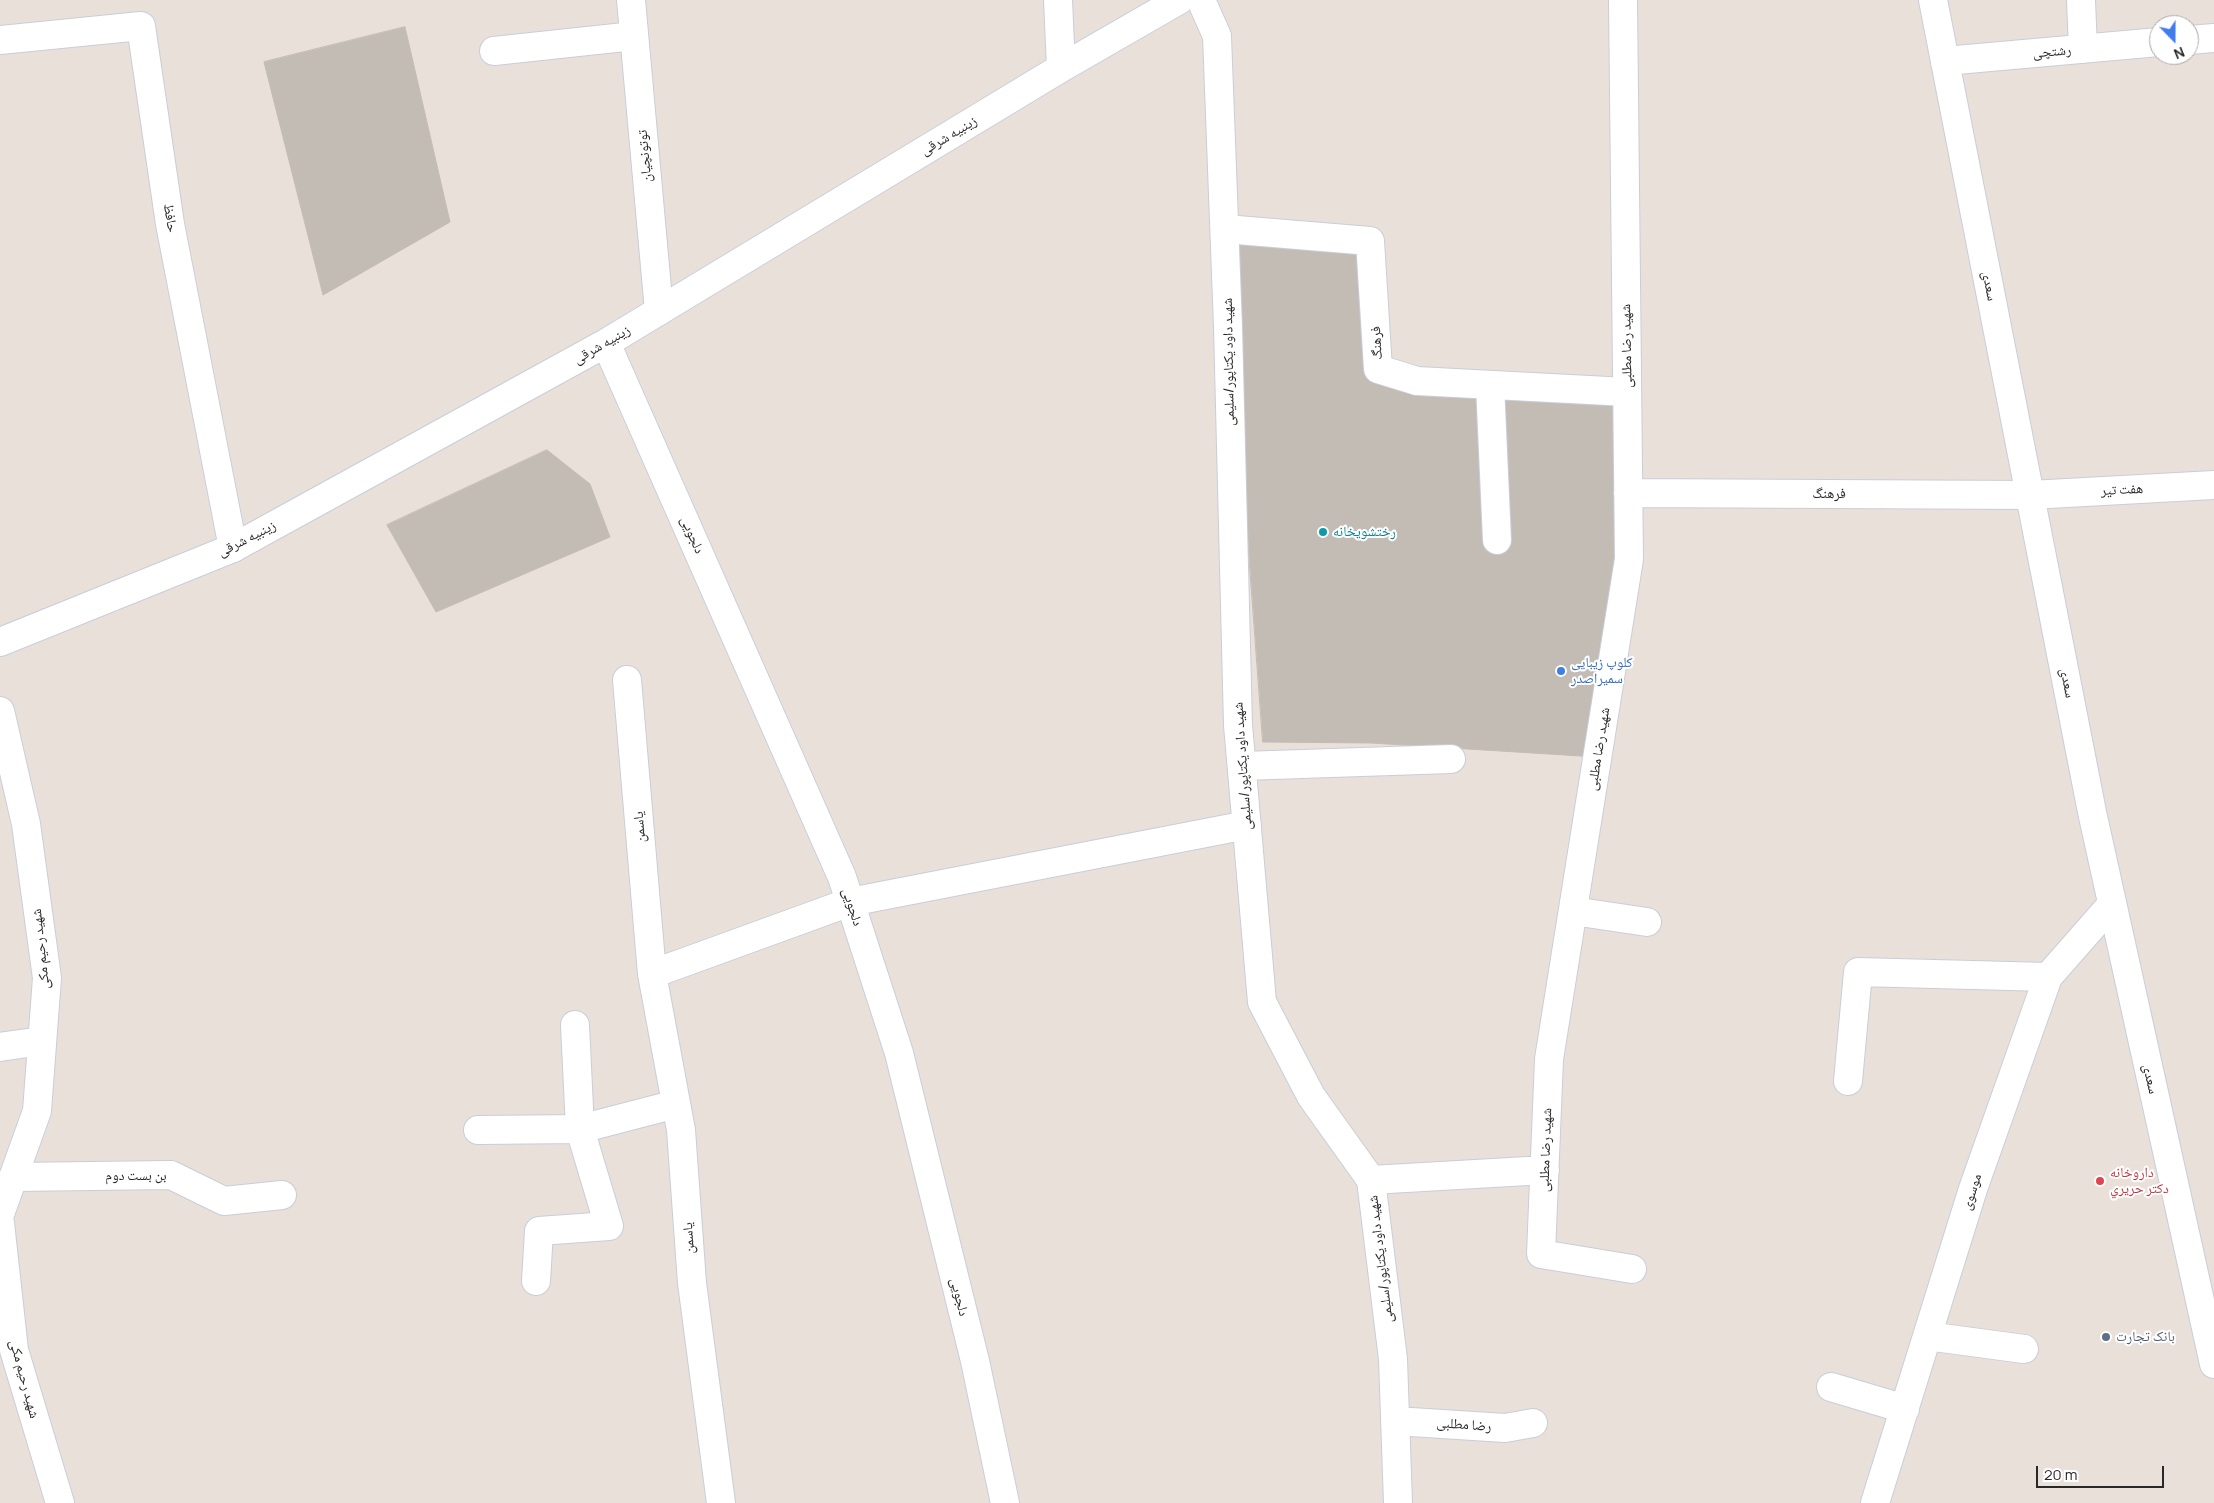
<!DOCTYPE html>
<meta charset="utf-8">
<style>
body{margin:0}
#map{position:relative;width:2214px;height:1503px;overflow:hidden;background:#e9e0da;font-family:Manrope,sans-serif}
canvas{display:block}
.north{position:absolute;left:2149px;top:15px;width:50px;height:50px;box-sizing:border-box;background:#fff;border:1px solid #a9a9a9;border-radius:50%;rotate:158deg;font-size:14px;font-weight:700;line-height:20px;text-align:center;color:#282828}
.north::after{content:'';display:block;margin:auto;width:18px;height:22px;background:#417cef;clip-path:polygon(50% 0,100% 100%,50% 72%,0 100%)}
.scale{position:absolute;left:2036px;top:1466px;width:128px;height:22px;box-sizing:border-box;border:2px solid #282828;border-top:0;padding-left:6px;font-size:15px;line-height:18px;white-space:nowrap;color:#282828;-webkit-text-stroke:4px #fff;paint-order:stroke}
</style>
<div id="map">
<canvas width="2214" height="1503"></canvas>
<div class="north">N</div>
<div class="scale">20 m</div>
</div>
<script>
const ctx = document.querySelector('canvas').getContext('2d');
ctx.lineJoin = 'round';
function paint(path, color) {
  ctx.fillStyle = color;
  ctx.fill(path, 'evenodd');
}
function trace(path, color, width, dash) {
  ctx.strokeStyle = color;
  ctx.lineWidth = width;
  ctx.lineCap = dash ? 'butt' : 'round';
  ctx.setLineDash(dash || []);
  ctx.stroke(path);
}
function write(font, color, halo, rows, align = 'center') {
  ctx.font = font + ' Manrope,"Noto Naskh Arabic",sans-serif';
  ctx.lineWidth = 4;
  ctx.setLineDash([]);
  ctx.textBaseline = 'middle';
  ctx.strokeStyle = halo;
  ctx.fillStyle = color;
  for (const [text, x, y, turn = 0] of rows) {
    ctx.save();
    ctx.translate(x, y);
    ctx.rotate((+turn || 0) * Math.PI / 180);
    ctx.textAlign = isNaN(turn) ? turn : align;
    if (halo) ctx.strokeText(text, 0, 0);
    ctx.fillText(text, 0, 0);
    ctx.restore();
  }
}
const building = new Path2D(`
 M405,27L450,222L323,295L264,62Z
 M1225,229L1370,241L1378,369L1627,392L1603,719L1597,757L1371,743L1263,742Z
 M547,450L590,484L610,537L436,612L387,525Z`);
paint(building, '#c2bcb5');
trace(building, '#c4bcb4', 1);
const street = new Path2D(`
 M631,0L659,311
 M1201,0L1217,36L1228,327L1238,725L1262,1002L1311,1096L1371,1180L1393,1359L1398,1503
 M1623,0L1629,559L1549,1059L1541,1254L1632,1269
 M2081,0L2083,49
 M0,40L141,26L170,224L233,548
 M2189,40L2214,38
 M494,51L634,36
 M1945,61L2159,42
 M1225,229L1370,241L1378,369L1417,381L1627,392
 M1490,385L1497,540
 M1628,493L2030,495
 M627,680L652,974
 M0,711L26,824L47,978L37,1111L0,1214
 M1242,766L1451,759
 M1573,911L1647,922
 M0,1047L42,1041
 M1848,1081L1858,972L2048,977
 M478,1130L580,1129L676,1104
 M13,1177L171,1175L224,1201L282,1195
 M1371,1180L1545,1170
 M0,1223L14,1350L60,1503
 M536,1281L539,1231L609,1226L580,1129L575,1025
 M1927,1336L2024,1349
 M1831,1387L1905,1409
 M1395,1421L1505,1428L1533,1423
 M721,1503L692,1283L681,1130L652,974L850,902L1247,825
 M1875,1503L1973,1189L2048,977L2112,904`);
const secondary = new Path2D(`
 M1058,0L1061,68
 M1933,0L2092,812L2214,1364
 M606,343L842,877L899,1053L975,1361L1005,1503
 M2030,495L2214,485
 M0,642L233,548L606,343L1061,68L1179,0`);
trace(street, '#c8ced9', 30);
trace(secondary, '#c8ced9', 30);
trace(street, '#fff', 28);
trace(secondary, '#fff', 28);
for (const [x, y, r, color] of [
 [1323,532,5,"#0f9aa8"],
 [1561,671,5,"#3f7fe0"],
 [2100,1181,5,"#e0444e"],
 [2106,1337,5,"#5c6f8a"]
]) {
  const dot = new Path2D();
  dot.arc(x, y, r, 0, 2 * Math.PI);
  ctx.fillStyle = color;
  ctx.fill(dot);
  trace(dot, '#fff', 2);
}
write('14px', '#282828', '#fff', [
 ["رشتچی",2052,52,-5],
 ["زینبیه شرقی",949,136,-31],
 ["توتونچیان",645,156,-95],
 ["حافظ",170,218,81],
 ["سعدی",1989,286,79],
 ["فرهنگ",1377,343,-94],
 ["زینبیه شرقی",602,345,-30],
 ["شهید رضا مطلبی",1627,346,-91],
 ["شهید داود یکتاپور/سلیمی",1229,362,-91],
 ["هفت تیر",2122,490,-3],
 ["فرهنگ",1829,494],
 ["دلجویی",692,535,66],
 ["زینبیه شرقی",247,539,-27],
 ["سعدی",2067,683,79],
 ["شهید رضا مطلبی",1599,749,-81],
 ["شهید داود یکتاپور/سلیمی",1243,766,-94],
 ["یاسمن",640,827,-95],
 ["دلجویی",852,907,72],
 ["شهید رحیم مکی",41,949,-96],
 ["سعدی",2150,1079,78],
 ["شهید رضا مطلبی",1546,1150,-88],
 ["بن بست دوم",136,1176],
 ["موسوی",1972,1192,-72],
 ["یاسمن",689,1238,-94],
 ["شهید داود یکتاپور/سلیمی",1381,1259,-97],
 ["دلجویی",959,1297,76],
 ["شهید رحیم مکی",24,1379,75],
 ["رضا مطلبی",1464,1425,4]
]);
write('14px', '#0d838f', '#fff', [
 ["رختشویخانه",1333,532]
], 'left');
write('14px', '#366cbe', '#fff', [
 ["کلوپ زیبایی",1571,663],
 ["سمیراصدر",1571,679]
], 'left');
write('14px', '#be3a42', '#fff', [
 ["داروخانه",2110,1173],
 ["دكتر حريري",2110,1189]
], 'left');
write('14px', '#4e5e75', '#fff', [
 ["بانک تجارت",2116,1337]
], 'left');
</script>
